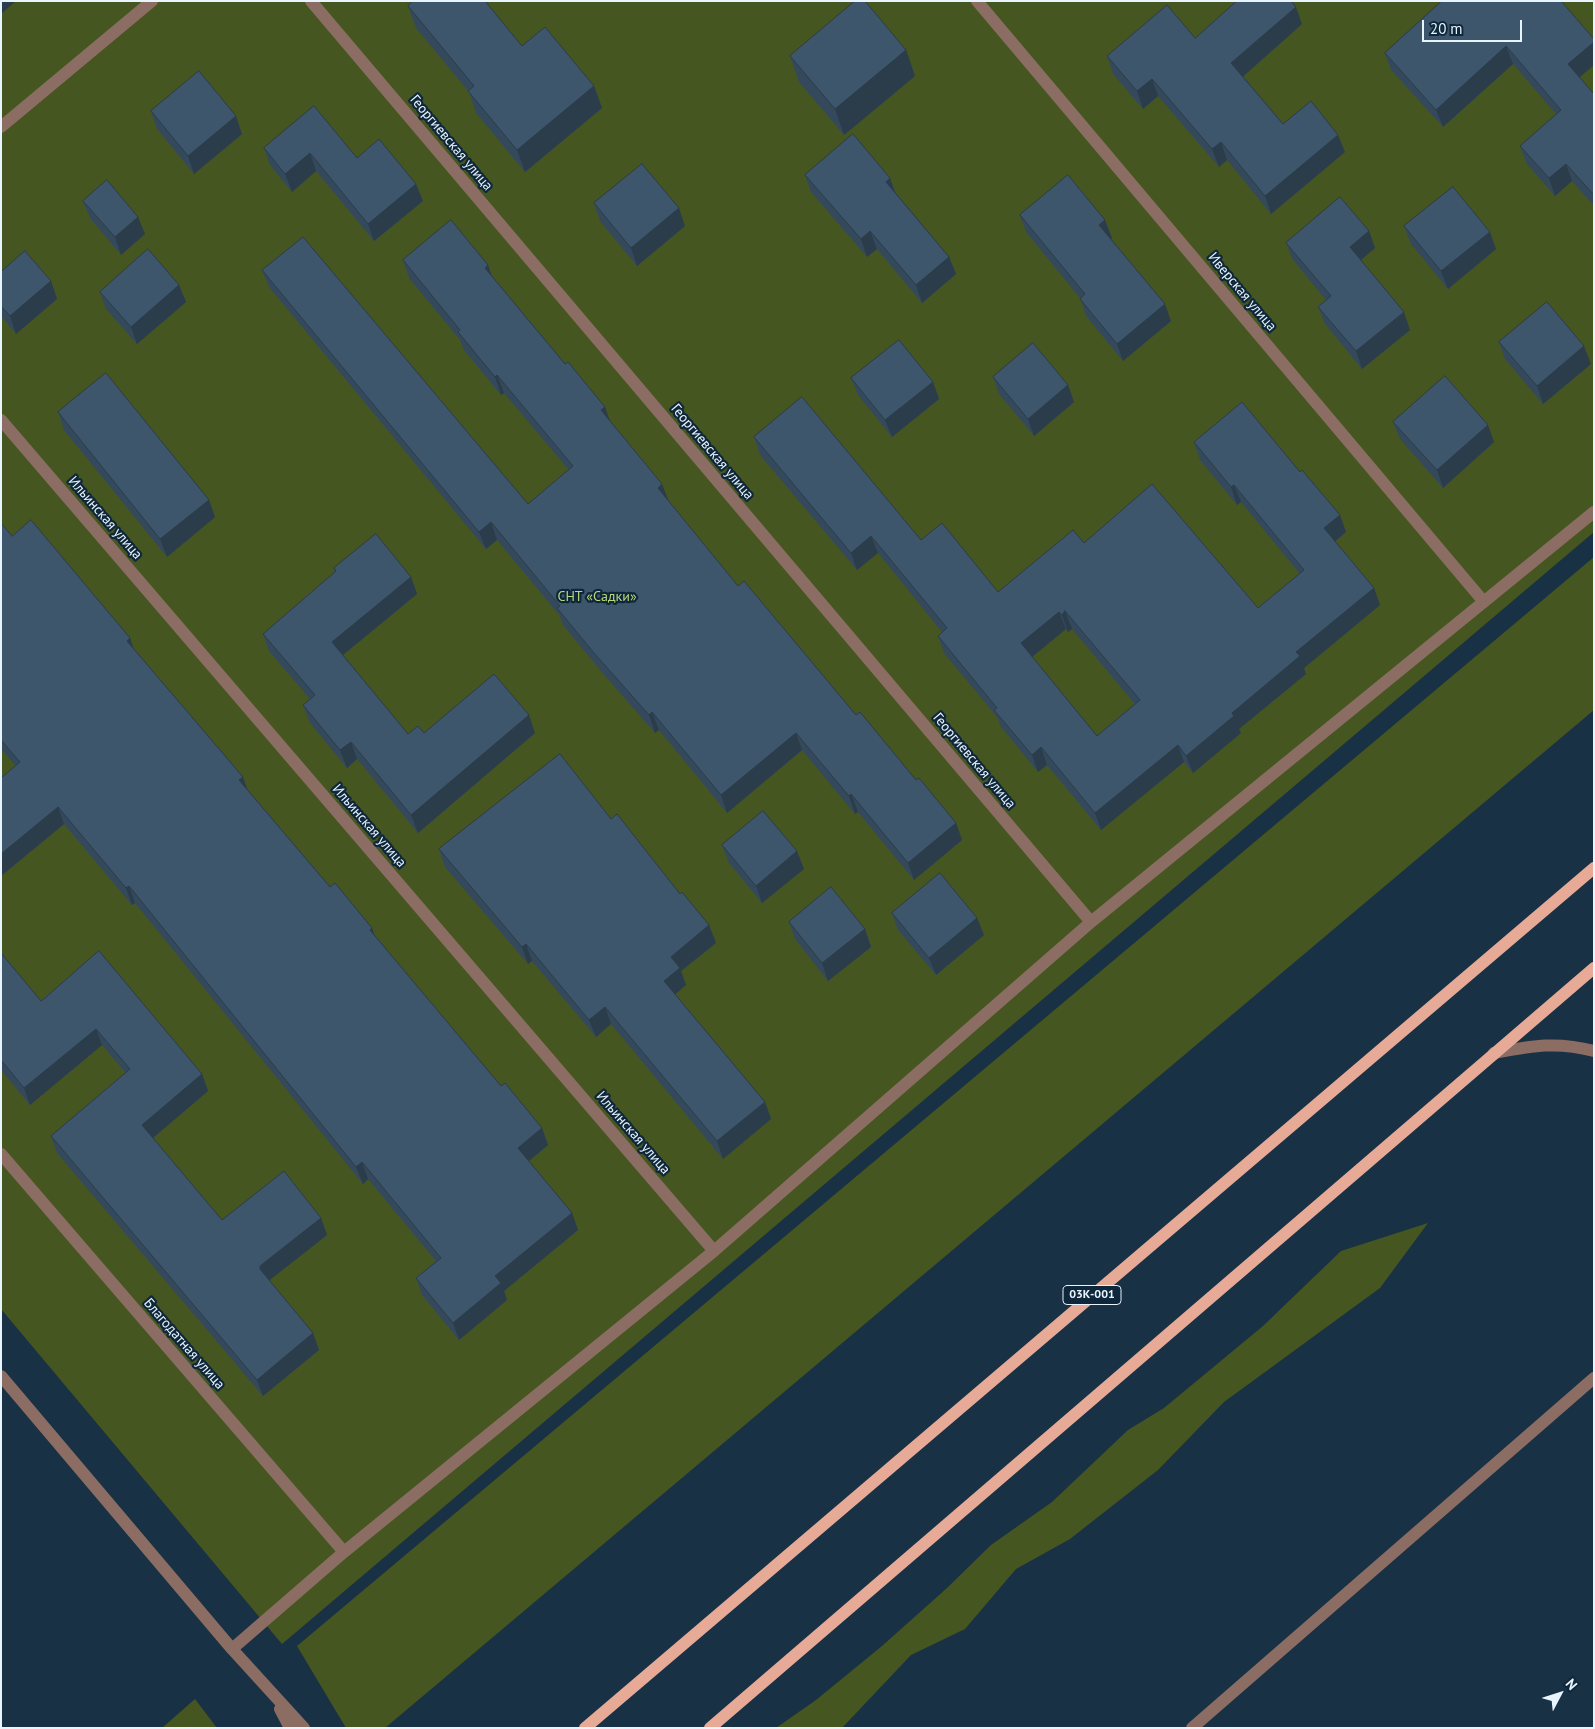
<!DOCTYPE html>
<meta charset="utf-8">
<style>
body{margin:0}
#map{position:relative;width:1595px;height:1729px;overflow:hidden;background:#193144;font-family:"PT Sans",sans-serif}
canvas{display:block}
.frame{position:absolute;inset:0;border:2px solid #e8f4fe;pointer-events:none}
.north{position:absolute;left:1535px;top:1669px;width:50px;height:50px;-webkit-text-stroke:4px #0f273a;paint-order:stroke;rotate:50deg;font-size:14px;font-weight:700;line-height:20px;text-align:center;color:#e8f4fe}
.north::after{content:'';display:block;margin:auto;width:18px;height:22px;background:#e8f4fe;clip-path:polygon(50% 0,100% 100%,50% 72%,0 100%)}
.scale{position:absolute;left:1422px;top:20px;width:100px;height:22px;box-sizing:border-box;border:2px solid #e8f4fe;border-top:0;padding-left:6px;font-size:15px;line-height:18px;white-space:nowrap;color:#e8f4fe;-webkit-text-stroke:4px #0f273a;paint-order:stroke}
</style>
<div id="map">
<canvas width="1595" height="1729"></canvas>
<div class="frame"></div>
<div class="north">N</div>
<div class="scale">20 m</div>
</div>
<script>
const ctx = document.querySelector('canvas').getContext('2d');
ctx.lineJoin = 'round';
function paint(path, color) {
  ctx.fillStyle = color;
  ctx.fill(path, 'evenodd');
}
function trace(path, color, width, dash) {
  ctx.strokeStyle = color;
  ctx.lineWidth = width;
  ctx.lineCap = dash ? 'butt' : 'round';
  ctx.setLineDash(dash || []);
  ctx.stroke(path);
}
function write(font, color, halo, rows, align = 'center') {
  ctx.font = font + ' "PT Sans",sans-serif';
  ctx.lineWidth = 4.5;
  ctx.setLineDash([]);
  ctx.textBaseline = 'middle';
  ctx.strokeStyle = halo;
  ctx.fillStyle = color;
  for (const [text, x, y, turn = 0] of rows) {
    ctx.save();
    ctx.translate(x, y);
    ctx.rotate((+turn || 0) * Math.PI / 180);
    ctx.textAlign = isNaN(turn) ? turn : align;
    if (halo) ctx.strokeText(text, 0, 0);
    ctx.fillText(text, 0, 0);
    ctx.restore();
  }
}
paint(new Path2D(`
 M1,1H1594V532L282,1644L1,1309Z
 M1594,557V710L385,1728H346L297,1646Z
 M1428,1223L1380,1288L1224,1402L1158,1470L1070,1539L1016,1569L965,1629L911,1655L842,1728H776L816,1700L882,1646L947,1588L991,1545L1052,1502L1128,1430L1164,1408L1263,1326L1341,1251Z
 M195,1699L217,1728H162Z`), '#465621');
trace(new Path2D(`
 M311,1L1091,922
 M977,1L1484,602
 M1,127L152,1
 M1,420L714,1251
 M1494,1053C1532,1046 1556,1041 1594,1051
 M1,1154L344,1552
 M1,1376L232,1649L304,1728
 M232,1649L344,1552L714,1251L1091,922L1594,512
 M280,1709L290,1728
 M1192,1728L1594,1378`), '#8b6d63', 12);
trace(new Path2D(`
 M585,1728L1594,868
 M710,1728L1594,968`), '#e7aa96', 12);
paint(new Path2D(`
 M1442,1L1594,65L1579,77L1594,94V206L1572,181L1555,196L1527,164L1520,146L1556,114L1513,64L1443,127L1391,70L1385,53Z
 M408,6L522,46L594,86L602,108L525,172L476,113L469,92L416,28Z
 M1302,24L1243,76L1283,124L1345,152L1271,214L1227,160L1219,167L1158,96L1143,109L1113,74L1107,56L1195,38Z
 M906,50L915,76L844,135L799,82L790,56Z
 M151,111L242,134L194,174L157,129Z
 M264,148L357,158L423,201L374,241L316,171L292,192L270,165Z
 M805,175L890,178L896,193L949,257L956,274L922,303L877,249L867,257L811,192Z
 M83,201L145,234L121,255L90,218Z
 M594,203L685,226L637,266L600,221Z
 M1020,215L1112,238L1111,239L1171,321L1123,361L1086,316L1080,298L1026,232Z
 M1404,226L1496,249L1448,289L1411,244Z
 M1286,243L1375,248L1361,260L1410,330L1362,369L1325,324L1318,307L1326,300L1293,260Z
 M403,260L488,265L492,276L565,364L605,407L609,420L668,501L738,586L856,715L956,823L962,840L914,880L858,812L855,814L802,750L727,813L659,730L655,733L600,670L563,625L560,616L497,540L486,549L269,287L262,270L528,504L569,470L504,393L501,395L464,350L460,340L409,278Z
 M1,272L51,281L57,299L16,334L1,316Z
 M179,285L186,302L137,344L106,309L100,292Z
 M1499,342L1591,364L1543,404L1505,359Z
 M993,377L1068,385L1074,402L1034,436L999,394Z
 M851,378L933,382L939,399L892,437L858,395Z
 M58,412L215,517L167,557L64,430Z
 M1393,422L1494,442L1443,488L1400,439Z
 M754,437L921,540L998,592L1084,543L1258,608L1300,574L1241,502L1237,505L1200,460L1194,442L1346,532L1335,541L1380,605L1304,668L1306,674L1239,729L1241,733L1193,773L1184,762L1101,830L1047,765L1038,772L1001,727L997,717L944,653L938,636L942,632L878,553L857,570L760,455ZM1066,629L1068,632L1072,629L1135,704L1097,736L1032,657Z
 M1,523L12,536L130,638L133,648L243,777L247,789L330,887L372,928L375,937L501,1086L542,1128L548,1145L529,1161L572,1213L578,1230L504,1291L507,1300L459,1340L422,1295L416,1278L436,1261L368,1179L363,1184L135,903L132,905L64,824L1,876V778L16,766L1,749Z
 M334,568L411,577L417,594L343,655L408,734L535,733L418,833L357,759L347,768L310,723L303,705L310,699L269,651L263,634L335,572Z
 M611,819L709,925L716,943L681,971L686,985L675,994L765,1102L771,1119L723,1159L611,1024L596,1037L532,961L528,964L445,867L439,849Z
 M722,845L804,869L762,903L729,863Z
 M892,913L977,918L984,935L936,975L898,930Z
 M789,922L865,929L871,947L828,981L795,939Z
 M1,953L41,1001L202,1074L208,1091L153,1138L222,1220L321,1218L327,1235L269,1280L313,1333L319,1350L263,1396L57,1153L51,1136L126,1073L102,1045L30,1105L1,1070Z`), '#344a5c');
paint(new Path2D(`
 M1,1H16L1,14Z
 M1296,7L1302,24L1238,81L1231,63Z
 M1594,42V65L1574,82L1568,64Z
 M1506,46L1513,64L1443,127L1436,110Z
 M906,50L915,76L844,135L835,109Z
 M1152,79L1158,96L1143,109L1137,91Z
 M594,86L602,108L525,172L517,150Z
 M236,116L242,134L194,174L188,156Z
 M1338,135L1345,152L1271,214L1265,196Z
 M1221,142L1227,160L1219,167L1212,149Z
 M310,153L316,171L292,192L285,174Z
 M1566,164L1572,181L1555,196L1549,178Z
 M890,178L896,196L886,182Z
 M416,184L423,201L374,241L368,224Z
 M679,208L685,226L637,266L631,248Z
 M138,217L145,234L121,255L115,237Z
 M1105,220L1112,238L1106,243L1099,225Z
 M870,231L877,249L867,257L861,239Z
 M1369,231L1375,248L1356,264L1350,247Z
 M1490,232L1496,249L1448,289L1441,271Z
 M949,257L956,274L922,303L916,285Z
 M488,265L494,283L485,268Z
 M51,281L57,299L16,334L10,316Z
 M179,285L186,302L137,344L131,327Z
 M1165,304L1171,321L1123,361L1117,344Z
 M1404,312L1410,330L1362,369L1356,351Z
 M1584,346L1591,364L1543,404L1537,386Z
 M497,375L504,393L501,395L495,377Z
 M933,382L939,399L892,437L885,420Z
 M1068,385L1074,402L1034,436L1028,419Z
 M605,407L611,424L601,410Z
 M1488,425L1494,442L1443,488L1437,470Z
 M662,484L669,502L658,488Z
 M1234,485L1241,502L1237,505L1231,487Z
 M209,500L215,517L167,557L160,539Z
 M1340,515L1346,532L1331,545L1324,528Z
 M491,522L497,540L486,549L479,532Z
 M871,536L878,553L857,570L851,553Z
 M411,577L417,594L338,659L332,642Z
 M1374,588L1380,605L1304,668L1306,674L1239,729L1241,733L1193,773L1186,756L1296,652Z
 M1065,611L1072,629L1068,632L1062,615Z
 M1059,612L1066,629L1027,661L1021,643Z
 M130,638L136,655L127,641Z
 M652,712L659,730L655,733L649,715Z
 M529,715L535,733L418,833L411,815Z
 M796,733L802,750L727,813L721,795Z
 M351,742L357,759L347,768L340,750Z
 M1178,745L1184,762L1101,830L1095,813Z
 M1041,747L1047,765L1038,772L1032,755Z
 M243,777L249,794L239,780Z
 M851,794L858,812L855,814L849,796Z
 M58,807L64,824L1,876V854Z
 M956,823L962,840L914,880L908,863Z
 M797,851L804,869L762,903L756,886Z
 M129,886L135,903L132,905L126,888Z
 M977,918L984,935L936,975L929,958Z
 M709,925L716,943L681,971L686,985L671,998L664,981L671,957Z
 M372,928L378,945L370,930Z
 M865,929L871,947L828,981L822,963Z
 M526,944L532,961L528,964L522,947Z
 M605,1007L611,1024L596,1037L589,1020Z
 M96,1029L102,1045L30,1105L24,1088Z
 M202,1074L208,1091L148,1142L142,1125Z
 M765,1102L771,1119L723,1159L717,1141Z
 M542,1128L548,1145L524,1165L518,1148Z
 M362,1162L368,1179L363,1184L356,1167Z
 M572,1213L578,1230L504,1291L507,1300L459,1340L453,1323L495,1276Z
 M321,1218L327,1235L266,1283L260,1269V1266Z
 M313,1333L319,1350L263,1396L257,1380Z`), '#2b3c4b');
const building = new Path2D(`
 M413,1H485L522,46L545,27L594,86L517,150L468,91L474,86L408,6Z
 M855,1H865L906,50L835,109L790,56Z
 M1237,1H1291L1296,7L1231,63L1283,124L1311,101L1338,135L1265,196L1221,142L1212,149L1152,79L1137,91L1107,56L1167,5L1195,38Z
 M1442,1H1561L1594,39V42L1568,64L1594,94V195L1566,164L1549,178L1520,146L1561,110L1506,46L1436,110L1385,53Z
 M199,71L236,116L188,156L151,111Z
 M314,106L357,158L379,139L416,184L368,224L310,153L285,174L264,148Z
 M853,134L890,178L886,182L949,257L916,285L870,231L861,239L805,175Z
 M642,164L679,208L631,248L594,203Z
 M1068,175L1105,220L1099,225L1165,304L1117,344L1080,299L1085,294L1020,215Z
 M107,180L138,217L115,237L83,201Z
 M1453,187L1490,232L1441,271L1404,226Z
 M1340,197L1369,231L1350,247L1404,312L1356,351L1318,307L1331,296L1286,243Z
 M451,220L488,265L485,268L565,364L568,362L605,407L601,410L662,484L658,488L738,586L744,581L856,715L860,712L916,780L919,778L956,823L908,863L851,794L849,796L796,733L721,795L652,712L649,715L594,653L557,608L560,606L491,522L479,532L262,270L303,237L528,504L573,466L497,375L495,377L458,332L460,330L403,260Z
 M148,249L179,285L131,327L100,292Z
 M25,251L51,281L10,316L1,306V272Z
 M1547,302L1584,346L1537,386L1499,342Z
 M899,340L933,382L885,420L851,378Z
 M1033,343L1068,385L1028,419L993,377Z
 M106,373L209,500L160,539L58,412Z
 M1445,376L1488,425L1437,470L1393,422Z
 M802,397L921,540L942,523L998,592L1073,530L1084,543L1152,484L1258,608L1304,570L1234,485L1231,487L1194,442L1242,402L1300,472L1302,470L1340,515L1324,528L1374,588L1296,652L1300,656L1232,713L1234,716L1186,756L1178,745L1095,813L1041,747L1032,755L994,710L997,708L938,636L947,628L871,536L851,553L754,437ZM1065,611L1140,700L1097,736L1021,643L1059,612L1062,615Z
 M31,520L130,638L127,641L243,777L239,780L330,887L335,883L372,928L370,930L501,1086L505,1083L542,1128L518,1148L572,1213L495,1276L501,1283L453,1323L416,1278L441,1258L362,1162L356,1167L129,886L126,888L58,807L1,854V778L20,762L1,740V523L12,536Z
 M376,534L411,577L332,642L408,734L418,726L424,733L494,674L529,715L411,815L351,742L340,750L303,705L315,695L263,634L336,571L334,568Z
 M560,754L611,819L617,814L680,894L682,892L709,925L671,957L680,968L664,981L765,1102L717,1141L605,1007L589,1020L526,944L522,947L439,849Z
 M763,811L797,851L756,886L722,845Z
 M940,873L977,918L929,958L892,913Z
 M831,887L865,929L822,963L789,922Z
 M99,951L202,1074L142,1125L222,1220L284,1171L321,1218L260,1266V1269L313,1333L257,1380L51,1136L130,1069L96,1029L24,1088L1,1060V953L41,1001Z`);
paint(building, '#3d566b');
trace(building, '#2b3c4b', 1);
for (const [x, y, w] of [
 [1092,1295,58]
]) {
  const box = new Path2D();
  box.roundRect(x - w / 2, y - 9.5, w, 19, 4);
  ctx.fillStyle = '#0f273a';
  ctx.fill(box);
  trace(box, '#e8f4fe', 1);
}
write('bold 12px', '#e8f4fe', null, [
 ["03К-001",1092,1295]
]);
write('14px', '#e8f4fe', '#0f273a', [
 ["Георгиевская улица",451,143,50],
 ["Иверская улица",1242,292,50],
 ["Георгиевская улица",712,452,50],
 ["Ильинская улица",105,518,49],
 ["Георгиевская улица",974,761,50],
 ["Ильинская улица",369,826,49],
 ["Ильинская улица",633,1133,49],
 ["Благодатная улица",184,1344,49]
]);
write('14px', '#bad87d', '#0f273a', [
 ["СНТ «Садки»",597,597]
]);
</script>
